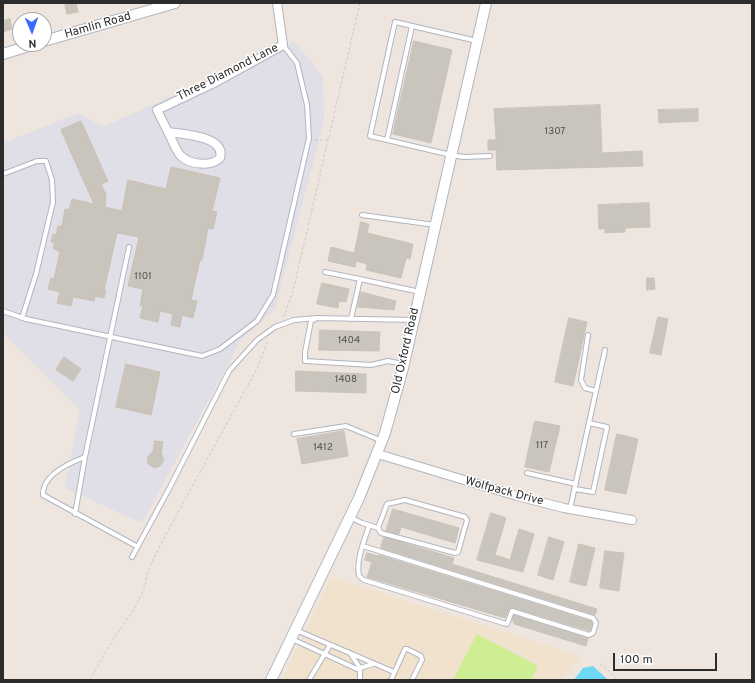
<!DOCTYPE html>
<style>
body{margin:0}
#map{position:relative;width:755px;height:683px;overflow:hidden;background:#eee6de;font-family:Overpass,sans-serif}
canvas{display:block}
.frame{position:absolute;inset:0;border:4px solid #2c2c2c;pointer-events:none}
.north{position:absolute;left:12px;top:12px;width:40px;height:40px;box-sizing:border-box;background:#fff;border:1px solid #ababab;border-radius:50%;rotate:178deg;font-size:11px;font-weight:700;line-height:16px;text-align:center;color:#2c2c2c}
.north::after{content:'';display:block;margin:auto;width:14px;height:18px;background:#3a6cff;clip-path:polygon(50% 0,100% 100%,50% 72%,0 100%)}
.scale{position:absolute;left:613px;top:653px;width:104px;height:18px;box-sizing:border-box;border:2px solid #2c2c2c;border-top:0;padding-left:5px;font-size:12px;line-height:14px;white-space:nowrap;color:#2c2c2c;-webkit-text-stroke:3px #fff;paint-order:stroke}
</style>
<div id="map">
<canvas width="755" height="683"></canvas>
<div class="frame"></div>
<div class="north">N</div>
<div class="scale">100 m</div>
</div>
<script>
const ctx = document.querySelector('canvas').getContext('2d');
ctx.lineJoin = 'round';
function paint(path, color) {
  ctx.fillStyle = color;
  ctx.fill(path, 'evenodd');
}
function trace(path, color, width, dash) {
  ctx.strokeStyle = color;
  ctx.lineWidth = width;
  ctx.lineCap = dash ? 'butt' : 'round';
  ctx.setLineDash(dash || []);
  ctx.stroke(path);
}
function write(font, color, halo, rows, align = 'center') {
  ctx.font = font + ' Overpass,sans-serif';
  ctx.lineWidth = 3;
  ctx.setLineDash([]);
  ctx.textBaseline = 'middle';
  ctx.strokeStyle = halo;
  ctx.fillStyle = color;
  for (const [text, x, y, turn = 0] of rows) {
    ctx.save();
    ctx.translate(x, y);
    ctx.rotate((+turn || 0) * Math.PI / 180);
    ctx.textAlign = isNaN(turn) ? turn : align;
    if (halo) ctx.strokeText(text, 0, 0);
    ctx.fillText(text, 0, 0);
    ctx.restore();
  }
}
paint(new Path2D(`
 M294,41L323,76L324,121L275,309L241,340L142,523L65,488L80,410L3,332V143L79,113L103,127Z`), '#e0dee6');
paint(new Path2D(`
 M331,577L581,656L561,680H282Z`), '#f0e2cd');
paint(new Path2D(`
 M477,634L538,666L531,680H453Z`), '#ceee93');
paint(new Path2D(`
 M593,666L608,680H574L583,668Z`), '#6dd9f4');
const building = new Path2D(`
 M65,3H76L78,12L67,14Z
 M10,19L12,29L3,32V21Z
 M414,41L452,50L431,143L393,134Z
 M600,105L602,153L642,151L643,166L497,170L496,150H488V140H496L494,109Z
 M698,109V121L659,123L658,110Z
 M81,121L108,181L101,184L106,195L105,207L122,211L128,180L166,189L171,167L220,178L212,211L217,212L213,229L208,228L202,260H200L191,300L197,301L193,318L182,315L180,327L171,325L173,314L160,311L158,322L140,318L143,306H140L143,289L128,286L139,237L117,233L104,290L106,291L104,298L95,296L94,301L73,297L71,306L57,303L60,292L48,289L51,278L54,279L60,252L53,248L55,242H51L53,234L56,235L58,226H62L65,209L69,210L72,199L94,204L61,130Z
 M649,203L650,227L625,228V232L605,233V229H599L598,205Z
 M361,222L369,224L367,233L413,244L410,259L406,258L401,278L366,270L367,264L356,261L355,267L328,261L331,247L354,253Z
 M647,278H654L655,289L647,290Z
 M322,283L349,289L346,302L339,301L338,308L317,304Z
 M361,292L396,301L394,310L358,307Z
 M658,317L668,319L661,355L650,353Z
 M569,318L587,322L573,386L555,382Z
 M320,330L380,332L379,351L319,350Z
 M64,357L81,369L73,381L56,370Z
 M126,364L160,372L151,415L116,407Z
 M296,371L366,374V393L296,391Z
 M535,421L560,426L549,472L525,467Z
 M344,431L348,456L302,464L297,439Z
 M617,434L638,439L626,494L605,490Z
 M155,441L163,442L161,453L164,460L160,466L155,468L148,464L147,458L153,451Z
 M393,509L459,528L455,543L401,527L399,534L386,531Z
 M491,513L506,518L495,555L510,560L519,529L534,534L523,572L477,560Z
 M384,537L454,558L452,564L597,609L595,615L381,548Z
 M549,537L564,542L553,580L538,575Z
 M579,544L595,548L586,586L570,582Z
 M605,551L624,553L619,591L600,588Z
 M367,553L378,556L379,555L591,621L592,623L590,631L513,608L509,609L505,618L367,577L372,562L365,560Z
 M514,615L588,638L586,646L514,624V621H512Z`);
paint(building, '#c9c4bc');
trace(building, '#cac2b7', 1);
const service = new Path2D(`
 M477,41L395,22L370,136L451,155L464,157L490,156
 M387,140L412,26
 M3,174L37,161H46L52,180L53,202L36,274L22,318
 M362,215L435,225
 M325,272L360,279
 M3,311L26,319L202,356L220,349L257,321L273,295L309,138L307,105L297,63L283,45
 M315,319L311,321L305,352V361L371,365L388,361L403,364
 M351,319L360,279L420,292
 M588,335L581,380L585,388L596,391
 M294,434L346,426L382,441
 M85,457C69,463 42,475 43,495L138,547
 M527,473L576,484
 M575,489L593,492L607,427L589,423
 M570,509L605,350
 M75,514L85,457L129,247
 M350,517L362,523L378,528L387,504L405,500L465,517L467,520L458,552L455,553L381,533L378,528
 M363,546L593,618L596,623L593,633L589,635L512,611L507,624L503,623L364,580L359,576C356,560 364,541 369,526
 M132,557L170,487L229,371L257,340L275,327L294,320L317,318L414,320
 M296,630L394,672
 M292,639L357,669L373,664
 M350,653L360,668V680
 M309,680L330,645
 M391,680L405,649H407L421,656L422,660L412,680`);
const minor = new Path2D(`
 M168,132L157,110L214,83L283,45L277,3
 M168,132C183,134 226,136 220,158C211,167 189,165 180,155C175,149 172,139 168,132Z
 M378,454L517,496L564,508L632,520`);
const tertiary = new Path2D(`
 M44,41L175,3
 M3,54L35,44
 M271,680L359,498L385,433L403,368L486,3`);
trace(service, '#b2b5c0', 6);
trace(minor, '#b2b5c0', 10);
trace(tertiary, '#b2b5c0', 12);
trace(new Path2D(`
 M315,140H328
 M284,317L293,291L360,3
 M600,664L613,675L616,680
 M90,680L112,641L136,606L144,589L148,570L166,534L258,367L268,340`), '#c8c8c8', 1, [3, 2]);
trace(service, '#fff', 4);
trace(minor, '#fff', 8);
trace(tertiary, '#fff', 10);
write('10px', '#535250', null, [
 ["1307",555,132],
 ["1101",143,277],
 ["1404",349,341],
 ["1408",346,380],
 ["117",542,446],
 ["1412",323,448]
]);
write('12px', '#2c2c2c', '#fff', [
 ["Hamlin Road",98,26,-16],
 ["Three Diamond Lane",228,73,-27],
 ["Old Oxford Road",406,351,-77],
 ["Wolfpack Drive",504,492,15]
]);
</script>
